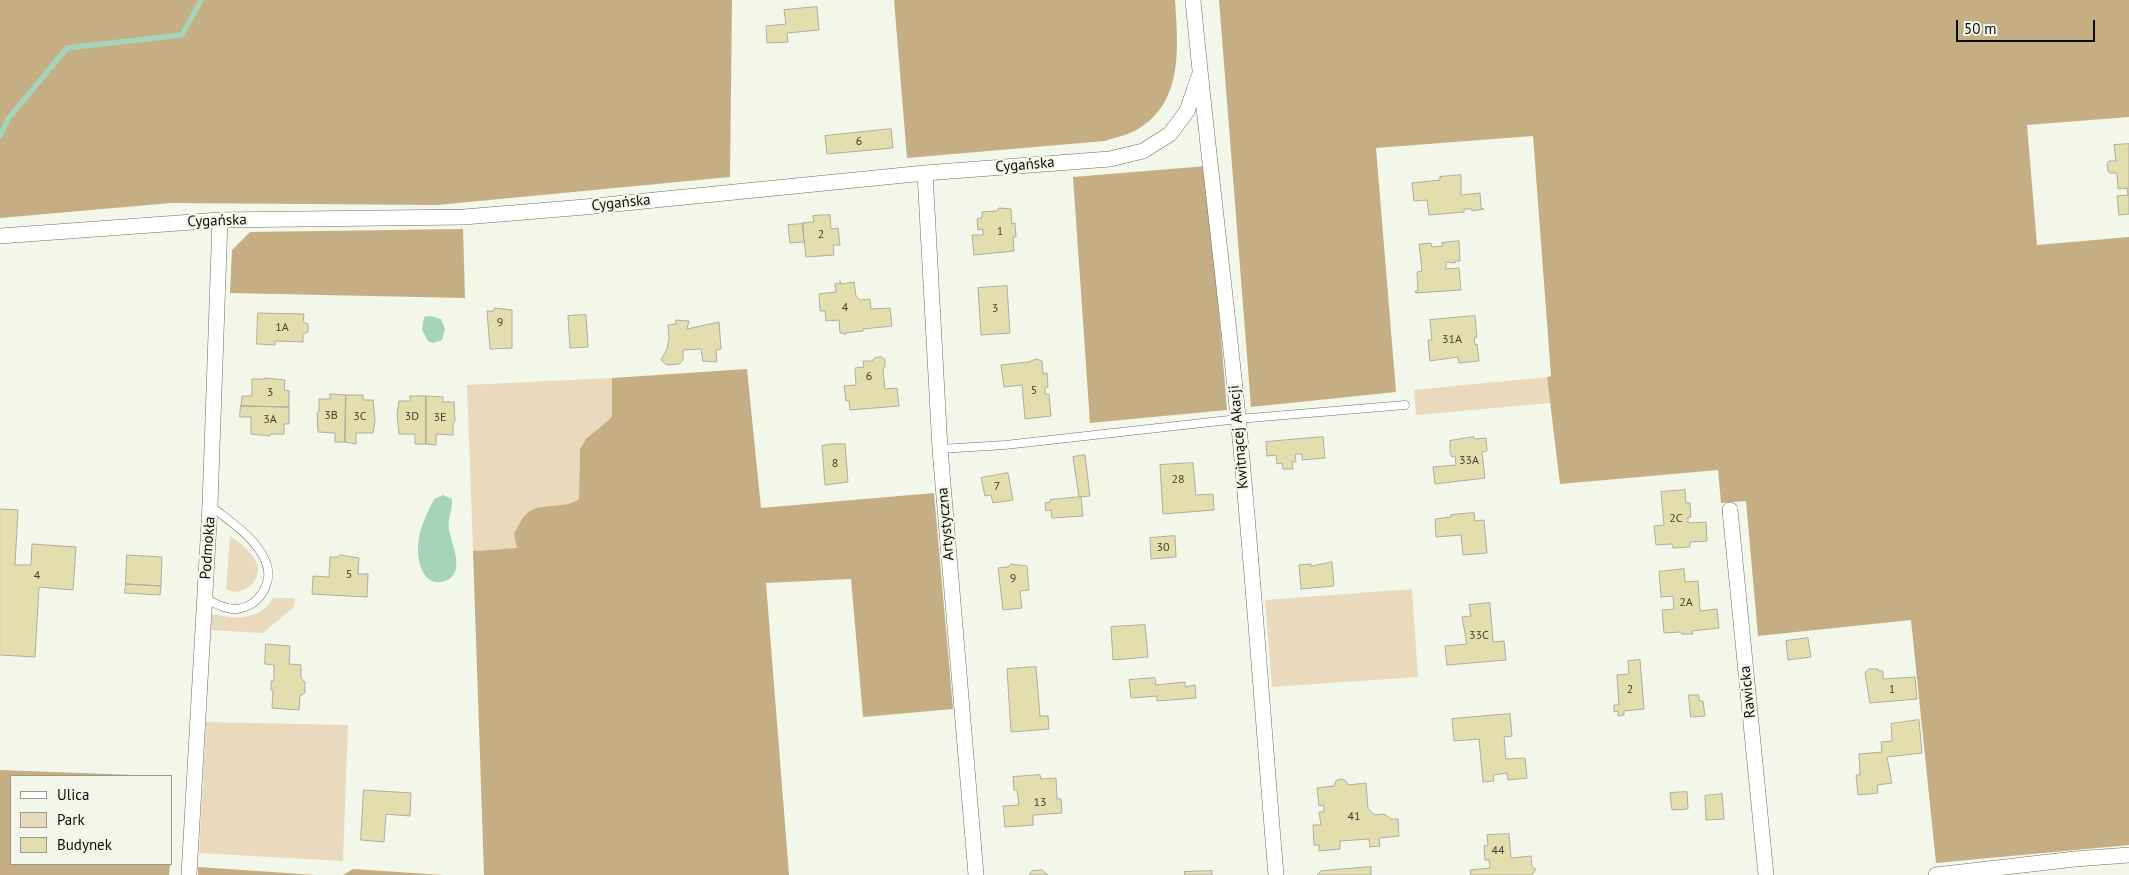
<!DOCTYPE html>
<meta charset="utf-8">
<style>
body{margin:0}
#map{position:relative;width:2129px;height:875px;overflow:hidden;background:#f3f7ea;font-family:"PT Sans",sans-serif}
canvas{display:block}
.legend{position:absolute;left:10px;top:775px;width:162px;height:90px;box-sizing:border-box;background:#f3f7ea;border:1px solid #969990;margin:0;padding:6px 9px;list-style:none;font-size:15px;color:#0b0c08}
.legend li{display:flex;align-items:center;gap:10px;height:25px}
.legend b{width:25px;border:1px solid #969990}
.scale{position:absolute;left:1956px;top:20px;width:139px;height:22px;box-sizing:border-box;border:2px solid #0b0c08;border-top:0;padding-left:6px;font-size:15px;line-height:18px;white-space:nowrap;color:#0b0c08;-webkit-text-stroke:4px #f3f7ea;paint-order:stroke}
</style>
<div id="map">
<canvas width="2129" height="875"></canvas>
<ul class="legend">
<li><b style="height:6px;background:#fff"></b>Ulica</li>
<li><b style="height:14px;background:#e9dabe"></b>Park</li>
<li><b style="height:14px;background:#e4deae"></b>Budynek</li>
</ul>
<div class="scale">50 m</div>
</div>
<script>
const ctx = document.querySelector('canvas').getContext('2d');
ctx.lineJoin = 'round';
function paint(path, color) {
  ctx.fillStyle = color;
  ctx.fill(path, 'evenodd');
}
function trace(path, color, width, dash) {
  ctx.strokeStyle = color;
  ctx.lineWidth = width;
  ctx.lineCap = dash ? 'butt' : 'round';
  ctx.setLineDash(dash || []);
  ctx.stroke(path);
}
function write(font, color, halo, rows, align = 'center') {
  ctx.font = font + ' "PT Sans",sans-serif';
  ctx.lineWidth = 4.5;
  ctx.setLineDash([]);
  ctx.textBaseline = 'middle';
  ctx.strokeStyle = halo;
  ctx.fillStyle = color;
  for (const [text, x, y, turn = 0] of rows) {
    ctx.save();
    ctx.translate(x, y);
    ctx.rotate((+turn || 0) * Math.PI / 180);
    ctx.textAlign = isNaN(turn) ? turn : align;
    if (halo) ctx.strokeText(text, 0, 0);
    ctx.fillText(text, 0, 0);
    ctx.restore();
  }
}
paint(new Path2D(`
 M1547,377L1550,403L1416,415L1414,390Z
 M612,378V417L596,430L580,449L579,499L572,504L552,506L517,548L473,551L467,385Z
 M230,536C240,543 253,552 257,564C263,582 241,598 226,589Z
 M1412,589L1418,677L1272,687L1265,600Z
 M273,598H295L294,607L263,633L211,630L212,614C234,619 260,621 273,598Z
 M206,722L348,725L343,861L199,853Z`), '#e9dabe');
paint(new Path2D(`
 M0,0H732L730,177L437,205L171,203L0,218Z
 M894,0H1175C1178,46 1184,102 1138,129C1129,135 1116,137 1105,141L907,158Z
 M1219,0H2129V117L2027,125L2037,245L2129,237V845L1936,863L1911,620L1758,636L1746,501L1721,503L1718,470L1560,484L1547,377L1551,376L1533,136L1376,148L1396,392L1251,407Z
 M1207,166L1227,410L1090,423L1073,177Z
 M463,229L465,298L230,293L232,250L250,232Z
 M747,369L761,508L934,493L953,709L863,717L851,579L766,583L789,875H484L473,551L517,548L514,534C518,527 522,516 530,511C544,503 565,509 579,499L580,449L586,439L612,417V378Z
 M0,770L162,776H11V864H170L169,875H0Z
 M198,867L316,875H198Z
 M353,869L444,875H343Z`), '#c5ae84');
paint(new Path2D(`
 M430,316L441,319L445,329L442,340L433,343L428,341L422,330L424,317Z
 M443,495L452,499C453,509 447,519 449,529C451,542 461,563 454,574C451,579 447,581 441,582C425,584 419,567 418,553C417,533 425,517 434,499Z`), '#a5d4b9');
trace(new Path2D(`
 M0,136L8,119L67,48L182,35L201,0`), '#a5d4b9', 5.5);
const building = new Path2D(`
 M817,7L819,30L787,33L788,42L767,43L766,26L786,24L784,10Z
 M891,129L893,148L827,154L825,136Z
 M2129,144V214L2119,215L2117,196L2128,195L2127,188L2118,189L2117,173H2110L2108,171L2107,164L2109,161H2116L2114,145Z
 M1461,175V195L1480,193L1481,208L1484,209L1472,211V209H1464V212L1429,215L1427,200L1414,201L1412,183L1440,180V177Z
 M999,208L1011,209L1012,224L1015,223L1016,237H1013L1014,251L974,255L972,235H983V229L978,230L977,219L982,218V212L997,211Z
 M830,215L831,229L838,228L840,245H833L834,255L806,257L802,223L814,222L813,216Z
 M803,224L804,242L790,243L788,225Z
 M1459,241L1460,261H1455V263L1446,262V269L1459,268L1461,290L1416,293L1415,291H1418L1417,272L1422,271L1419,244L1431,243L1432,247L1443,246L1442,243Z
 M840,281L841,284L854,282L856,296L860,300L870,299L871,309L890,308L892,326L863,329V331L846,333L845,335L844,333H840L839,320L826,321L825,311H820L819,294L836,292L835,284L840,283Z
 M1007,286L1010,333L981,335L978,288Z
 M495,308L512,310V348L490,349L487,311H493Z
 M258,313L304,314L303,322L308,324V332L303,334V342L275,341V345L257,344Z
 M586,315L588,347L570,348L568,316Z
 M1475,316L1477,337L1474,338L1475,345L1477,344L1479,361L1459,363L1458,357L1430,361L1428,340H1432L1430,320Z
 M676,320L689,321L687,329L719,322L721,349L716,350L717,362L703,361L701,349L683,350V360L679,364L667,365L661,360L667,349L669,339L668,325L676,324Z
 M882,357L885,360V366L883,370L885,389L897,388L899,406L850,410L849,400L846,401L844,386L856,385L855,368L864,367L863,361H872L875,358Z
 M1037,359L1042,361L1043,374L1047,373L1048,387L1045,388V394H1049L1051,416L1025,419L1022,385L1004,387L1001,365L1028,362Z
 M265,378L285,380L284,390L289,391V407L241,406L242,396H252V379H264Z
 M330,394L346,395L345,442H335V433L318,432L317,413L319,411V399H330Z
 M346,395H363V400H373L375,420L373,433H356V444L345,442Z
 M410,396H426V444H415V434H399L397,414L399,401H410Z
 M426,396L443,397V402H454L455,421L453,423V435L436,434V445L426,444Z
 M241,406L289,407V424H284V434H271L270,436L251,434V417H240Z
 M1323,437L1325,458L1302,460V454H1295L1296,462H1292L1293,469H1283L1282,463L1277,464L1276,455L1267,456L1266,442Z
 M1474,437V439L1486,438L1487,451L1482,452L1485,478L1435,484L1433,467L1456,465L1455,456L1452,457L1450,453V441Z
 M831,444H845L848,482L825,485L822,446Z
 M1085,455L1090,496L1079,497L1073,457Z
 M1193,463L1196,495L1213,494L1214,510L1163,514L1160,465Z
 M1008,473L1013,500L993,503L991,495L985,496L981,478Z
 M1685,490L1686,503H1690L1691,517H1688V523L1706,522L1707,541L1690,542V547L1673,548L1672,544L1656,545L1654,526L1664,525L1661,492Z
 M1081,497L1083,516L1052,518L1051,510L1046,511L1045,503L1050,502V500Z
 M0,509L18,510L15,565H31L32,544L76,547L73,590L39,587L35,657L0,655Z
 M1474,513L1475,521L1484,520L1487,553L1463,555L1461,535L1436,537L1435,519L1451,517V515Z
 M1175,536L1176,557L1151,559L1150,538Z
 M127,555L162,557L161,586L126,584Z
 M340,555L359,558L358,574H368L367,597L312,594L313,576L329,577L330,557H337Z
 M1332,562L1334,586L1301,589L1299,565L1311,564V566Z
 M1011,564L1027,566L1029,590L1020,591L1022,608L1003,610L998,568L1008,567Z
 M1684,569L1685,582L1698,581L1700,611L1717,609L1719,628L1692,631L1693,634H1682L1681,632L1664,633L1662,610L1674,609L1673,596L1661,597L1659,572Z
 M126,584L161,586L160,595L125,593Z
 M1490,603L1493,642L1504,641L1506,660L1447,665L1445,646L1467,644L1462,617L1471,616L1469,605Z
 M1145,625L1148,657L1113,660L1111,627Z
 M1808,638L1811,657L1788,660L1786,641Z
 M266,644L290,646L289,664L301,665V678L305,682V693L300,696L299,710L272,708L273,690H271V681H274V665L265,664Z
 M1640,660L1644,709L1624,711V715L1618,716V711L1614,712V705H1619L1617,675L1629,674L1628,661Z
 M1036,667L1040,716H1048L1049,729L1011,732L1007,669Z
 M1869,669H1878V671H1883V679L1915,677L1917,699L1870,703L1865,673Z
 M1155,678L1156,685L1185,682V687L1195,685L1196,698L1157,701V696L1131,698L1129,680Z
 M1689,695H1699V701H1703L1705,716L1691,717Z
 M1510,714L1512,736L1504,737L1506,759L1525,758L1527,778L1508,780L1507,773L1493,775L1494,781L1483,782L1479,739L1454,741L1452,719Z
 M1919,720L1922,753L1887,757L1892,783L1877,785L1878,793L1858,795L1856,775H1860L1859,754L1882,752L1881,742L1892,741L1891,724Z
 M1040,775L1041,779L1056,778L1057,799H1061L1062,813L1033,815V825L1005,827L1003,806L1019,805L1017,790H1014L1013,777Z
 M1341,779L1346,781L1348,785L1366,783L1368,809L1375,815L1384,814L1391,819H1398L1399,836L1379,838L1380,846L1370,847L1369,839L1340,841V849L1319,851V845H1314L1313,825H1321L1319,812H1324V805L1319,806L1317,788L1334,786L1336,781Z
 M364,790L411,793L410,816L386,814L384,842L361,840Z
 M1687,792L1688,809L1672,810L1670,793Z
 M1722,794L1724,819L1706,820L1705,796Z
 M1509,834L1511,858L1531,856L1532,867L1536,869L1532,875H1471L1470,870L1490,868L1489,860H1485L1484,846L1488,845L1487,835Z
 M1371,867V875H1317L1321,871Z
 M1042,870L1048,875H1029L1032,871Z
 M1212,871V875H1185L1184,872Z`);
paint(building, '#e4deae');
trace(building, '#aeaca0', 1);
const lane = new Path2D(`
 M940,449L1005,445L1238,419L1405,405
 M205,598C214,603 226,610 237,609C260,606 275,581 265,560C255,537 229,521 211,506`);
const street = new Path2D(`
 M1193,0C1206,139 1224,278 1238,417C1253,570 1263,722 1276,875
 M925,173L940,449L976,875
 M0,236L220,220L464,217L585,207L925,173L1110,159L1143,151L1170,134L1187,111L1199,76
 M1730,510L1766,875
 M189,875L210,505L220,220
 M1936,875L2075,859L2129,855`);
trace(lane, '#6b6e63', 9);
trace(street, '#6b6e63', 16);
trace(lane, '#fff', 8);
trace(street, '#fff', 15);
write('12px', '#414032', null, [
 ["6",859,142],
 ["1",1000,232],
 ["2",821,235],
 ["4",845,308],
 ["3",995,309],
 ["9",500,323],
 ["1A",282,328],
 ["31A",1452,340],
 ["6",869,377],
 ["5",1034,391],
 ["3",270,393],
 ["3B",331,416],
 ["3C",360,417],
 ["3D",412,417],
 ["3E",440,418],
 ["3A",270,420],
 ["33A",1469,461],
 ["8",835,464],
 ["28",1178,480],
 ["7",997,487],
 ["2C",1676,519],
 ["30",1163,548],
 ["5",349,575],
 ["4",37,576],
 ["9",1013,579],
 ["2A",1686,603],
 ["33C",1479,636],
 ["2",1630,690],
 ["1",1892,690],
 ["13",1040,803],
 ["41",1354,817],
 ["44",1498,851]
]);
write('15px', '#0b0c08', '#f3f7ea', [
 ["Cygańska",1025,165,-5],
 ["Cygańska",621,203,-6],
 ["Cygańska",217,221,-2],
 ["Kwitnącej Akacji",1239,437,-95],
 ["Artystyczna",946,524,-95],
 ["Podmokła",208,548,-86],
 ["Rawicka",1748,692,-96]
]);
</script>
